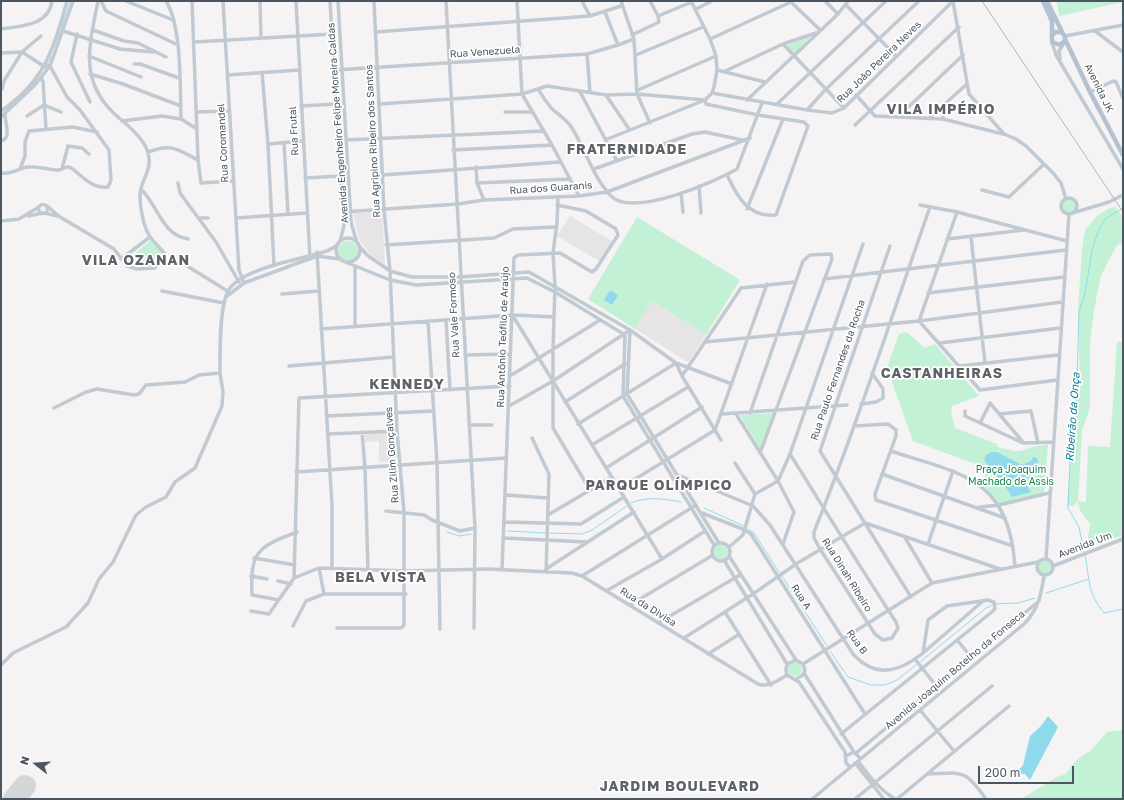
<!DOCTYPE html>
<meta charset="utf-8">
<style>
body{margin:0}
#map{position:relative;width:1124px;height:800px;overflow:hidden;background:#f5f3f3;font-family:"Golos Text",sans-serif}
canvas{display:block}
.frame{position:absolute;inset:0;border:2px solid #4a5661;pointer-events:none}
.north{position:absolute;left:16px;top:744px;width:40px;height:40px;-webkit-text-stroke:3px #fff;paint-order:stroke;rotate:287deg;font-size:11px;font-weight:700;line-height:16px;text-align:center;color:#4a5661}
.north::after{content:'';display:block;margin:auto;width:14px;height:18px;background:#4a5661;clip-path:polygon(50% 0,100% 100%,50% 72%,0 100%)}
.scale{position:absolute;left:978px;top:766px;width:96px;height:18px;box-sizing:border-box;border:2px solid #4a5661;border-top:0;padding-left:5px;font-size:12px;line-height:14px;white-space:nowrap;color:#4a5661;-webkit-text-stroke:3px #fff;paint-order:stroke}
</style>
<div id="map">
<canvas width="1124" height="800"></canvas>
<div class="frame"></div>
<div class="north">N</div>
<div class="scale">200 m</div>
</div>
<script>
const ctx = document.querySelector('canvas').getContext('2d');
ctx.lineJoin = 'round';
function paint(path, color) {
  ctx.fillStyle = color;
  ctx.fill(path, 'evenodd');
}
function trace(path, color, width, dash) {
  ctx.strokeStyle = color;
  ctx.lineWidth = width;
  ctx.lineCap = dash ? 'butt' : 'round';
  ctx.setLineDash(dash || []);
  ctx.stroke(path);
}
function write(font, color, halo, rows, align = 'center') {
  ctx.font = font + ' "Golos Text",sans-serif';
  ctx.lineWidth = 3.5;
  ctx.setLineDash([]);
  ctx.textBaseline = 'middle';
  ctx.strokeStyle = halo;
  ctx.fillStyle = color;
  for (const [text, x, y, turn = 0] of rows) {
    ctx.save();
    ctx.translate(x, y);
    ctx.rotate((+turn || 0) * Math.PI / 180);
    ctx.textAlign = isNaN(turn) ? turn : align;
    if (halo) ctx.strokeText(text, 0, 0);
    ctx.fillText(text, 0, 0);
    ctx.restore();
  }
}
paint(new Path2D(`
 M382,212L385,265L368,252L359,239L353,213Z
 M570,216L612,241L599,261L557,236Z
 M652,301L706,335L688,362L635,329Z
 M395,432L397,461L379,462V441L365,442L364,433Z`), '#e6e4e5');
paint(new Path2D(`
 M1057,1H1123V2L1059,16Z
 M811,36L794,54L786,46Z
 M1062 206a7 7 0 1 1 14 0a7 7 0 1 1-14 0Z
 M1115,207L1121,214L1123,245L1118,244L1116,247L1101,275L1094,310L1090,343V407L1082,431L1078,501L1086,502L1088,446L1110,447L1117,342H1123V536L1091,543L1088,538L1090,524L1080,510L1078,501L1073,506L1067,505L1072,436L1080,385L1078,309L1082,250L1085,230L1098,215L1110,208Z
 M637,217L740,280L706,335L652,301L635,329L588,299Z
 M151,240L162,253C161,271 140,269 128,264L127,260Z
 M338 251a10 10 0 1 1 20 0a10 10 0 1 1-20 0Z
 M906,332L913,337L924,348L935,344L979,396L952,406L951,411L955,428L997,444V447L1014,451H1021L1028,448L1048,444L1044,494L1000,505L983,485C987,478 985,473 981,466L913,441L887,368L899,334Z
 M773,413L760,449L740,415Z
 M714 552a7 7 0 1 1 14 0a7 7 0 1 1-14 0Z
 M1038 567a7 7 0 1 1 14 0a7 7 0 1 1-14 0Z
 M788 669a7 7 0 1 1 14 0a7 7 0 1 1-14 0Z
 M1123,730V799H1021L1057,777L1066,774L1075,761L1091,750L1107,732Z`), '#c3f1d5');
paint(new Path2D(`
 M610,290L618,295L612,305L604,300Z
 M992,452H997L1022,465L1031,461L1033,457L1037,458C1044,473 1018,475 1031,492L1012,497C1004,482 992,473 984,459L986,455Z
 M1048,716L1058,727L1030,780L1025,774L1016,773L1023,765L1030,736L1041,726Z`), '#90daee');
trace(new Path2D(`
 M57,41L70,1
 M49,62L51,57
 M631,503C646,496 665,499 681,502
 M704,508L744,526
 M748,529L754,533L779,572
 M508,531L545,533
 M447,532L460,536L471,534
 M550,533L582,534L592,530L627,506
 M1084,552L1079,527L1068,508L1071,440L1076,415L1079,312L1085,294L1092,250L1099,229L1105,219L1123,208
 M1085,555C1090,580 1087,592 1104,613L1123,609
 M782,576L827,646
 M1046,593L1089,579
 M830,651L848,677L871,685H885L897,680L916,665
 M920,662L986,608L995,604L1018,603L1035,598`), '#90daee', 1);
trace(new Path2D(`
 M14,799L25,786`), '#d5d6d8', 22);
trace(new Path2D(`
 M101,1L106,11L178,45
 M126,1L173,20
 M166,1C182,26 180,88 181,119
 M192,1L198,160L201,183L233,181
 M223,1L239,270L244,283
 M260,1L261,37
 M296,1L310,259
 M330,1L343,209L344,226L340,241
 M338,1L351,222L357,243
 M446,1L475,528L474,628
 M517,1L522,94L552,145L579,196
 M582,1L590,16
 M621,1L634,39L637,94L650,123
 M790,1L820,30
 M825,1L838,14
 M953,1L969,94L1004,134L1016,139L1026,146L1054,174L1061,183L1066,199
 M846,5L896,56
 M696,9L712,1
 M605,12L618,45
 M658,16L692,2
 M1,29C20,26 49,26 52,1
 M93,30L124,41L138,43L166,57
 M63,31L120,49L153,52
 M1095,31L1123,52
 M375,32L590,16L621,6
 M77,34L71,62L90,102
 M632,35L659,22L658,16L650,1
 M1065,36L1123,25
 M710,39L791,2
 M194,42L333,34
 M1052,42L1056,55L1123,169
 M783,44L844,108
 M1,53L22,52L45,67
 M587,54L590,92
 M636,55L703,27
 M89,56L141,77
 M1060,59L1059,51L1064,43
 M134,64H140L179,78
 M335,70L587,54L618,45L634,39
 M717,70L765,82
 M262,72L268,144L274,266
 M723,72L783,44L816,33
 M90,74L123,84L181,106
 M228,75L299,70
 M41,78L43,81L46,129
 M2,89L4,81L22,52L41,36
 M538,89C542,96 547,103 552,109C559,115 567,120 572,128C585,149 594,179 611,196C633,218 714,182 737,169L762,103
 M638,90L716,56
 M580,92L617,161
 M1090,92L1113,81L1116,82L1123,98
 M712,93L807,110L832,113L844,108L953,1
 M606,95L629,129
 M856,95L875,116L943,119L1003,134
 M705,100L706,104L758,115L804,122L808,126L776,215C748,218 737,196 727,175
 M747,100L838,14L848,1
 M380,104L522,94L547,86L606,95L637,94L705,100
 M777,104L886,1
 M301,106L337,104
 M943,106V119
 M807,110L826,89L919,1
 M1,111C45,81 53,50 67,1
 M196,112L229,111
 M505,112H533
 M27,116L44,105L61,112
 M1,117L35,85L50,66L73,1
 M898,117L963,55
 M928,119L967,84
 M122,121L162,116L181,119L197,129
 M855,125L959,27
 M346,140L544,131
 M605,140L705,100L712,93L714,87L717,70L716,56L710,39L691,1
 M1,141C12,138 5,124 5,114
 M284,143L288,214
 M268,144L303,141
 M453,150L552,145
 M148,152C172,143 176,149 198,160
 M476,167L477,183L484,200
 M20,169L25,156V142L29,131L73,127L97,132
 M62,169L68,146L82,148L89,154
 M594,169L692,134L705,132L742,140
 M1,173C11,175 19,168 28,167C39,166 49,170 59,170C62,169 65,167 68,167C76,167 87,189 108,187L111,180L109,150L80,110L67,97L50,66L46,64
 M383,175L560,162
 M305,178L341,176
 M178,183L180,193L216,242L239,282
 M477,183L570,179
 M699,186L701,213
 M141,189C159,207 161,234 188,239
 M982,190L1009,197L1044,164
 M681,193L683,212
 M558,197L557,223L553,253L555,286L553,349V428L590,490
 M1061 206a8 8 0 1 1 16 0a8 8 0 1 1-16 0Z
 M38.5 209a4.5 4.5 0 1 1 9 0a4.5 4.5 0 1 1-9 0Z
 M920,205L957,212L1067,241
 M47,206L60,217L114,249L127,266L137,269L155,268L165,254C160,248 155,243 151,238C143,228 138,200 141,188C145,175 152,167 148,153C145,140 129,126 119,118C78,83 89,47 98,1
 M747,209L783,119
 M343,212L458,204L484,200L579,196L607,192L750,138
 M957,212L919,321L980,390L1057,380
 M1076,212L1109,202L1123,195
 M45,213L57,216
 M28,216L43,213
 M199,218H208
 M236,218L306,213
 M1,221L19,219L39,207
 M971,237L985,363
 M336 250a12 12 0 1 1 24 0a12 12 0 1 1-24 0Z
 M947,239L1024,230
 M386,245L494,238L513,229L555,227
 M359,246L367,255L390,271L412,277H460L529,272L630,330L627,394L719,543
 M890,246L820,451L911,597
 M317,252L332,506V567
 M121,259L150,237
 M343,261L390,280L416,285L527,278L555,292L625,335L623,396L714,545
 M184,264L229,292
 M355,267V327
 M824,279L1066,250
 M162,291L224,303
 M928,293L1064,277
 M282,294L318,291
 M227,296L244,283L317,256L340,259
 M513,316L662,559
 M446,320L450,390
 M428,321L437,463L440,629
 M321,329L513,315L554,317
 M705,342L919,321L1062,302
 M940,343L1060,328
 M465,355L510,354
 M676,363L682,376L721,440
 M289,366L394,357
 M960,366L1058,355
 M220,373C220,354 219,308 228,291C238,272 282,263 301,258C313,254 329,253 338,244
 M510,376L600,320
 M682,376L741,288L795,282
 M565,402L625,364
 M861,404L876,402L883,398V389L872,373
 M509,406L553,381L630,330L676,363L732,384
 M965,411V416L1023,443L1054,442
 M750,413L803,261L810,255L831,254L832,259L760,453
 M722,414L847,405
 M736,414L778,481L794,512L783,544
 M999,414L1031,411L1038,443
 M327,416L433,411
 M980,423L990,403L1022,441
 M578,424L676,363
 M469,425H492
 M854,426L888,424L896,430V436L875,494L876,500L1013,546
 M362,432L365,468L368,570
 M328,434L397,431
 M532,438L549,474L546,572
 M592,445L688,387
 M891,451C963,475 1008,477 1015,566
 M790,454C825,510 860,567 896,622L898,628L892,638L883,640L875,634L820,549L814,538V532C857,425 892,315 930,207
 M606,468L702,407
 M296,472L506,458
 M882,474L1005,518
 M673,479L679,476L683,477L753,506L770,525L853,654C876,679 899,672 923,653L928,620L947,606L988,600L994,602L995,608L993,611L841,734
 M619,489L715,430L767,284
 M755,494L778,481L790,454L863,244
 M506,495L548,498
 M980,507L999,505L1049,493
 M386,511L424,515L432,520L460,531L475,528
 M702,513L745,530L751,534L865,714
 M548,515L612,477
 M505,522L581,524L624,497
 M904,536L932,583
 M504,538L587,542
 M712 552a9 9 0 1 1 18 0a9 9 0 1 1-18 0Z
 M928,544L953,471
 M729,547L743,535L755,494L735,463
 M729,556L796,660
 M254,558L295,565
 M1037 567a8 8 0 1 1 16 0a8 8 0 1 1-16 0Z
 M1046,559L1069,214
 M724,560L787,664
 M1053,566L1123,539
 M319,568L324,594
 M546,569L634,512
 M502,570L514,258L518,255L560,253L592,272L596,269L618,235L616,229L586,211L557,205
 M251,576L267,579
 M582,576L696,505
 M294,578L299,398L510,386
 M278,581L291,584
 M606,591L662,559L705,531
 M279,600L252,595C250,552 257,547 297,532
 M630,605L713,555
 M251,611L269,614L294,578L319,568L405,571L488,569L572,573L582,576L758,684C769,688 778,680 787,675
 M725,612L771,685
 M658,623L740,575
 M293,626L306,601L324,594H406
 M337,628H401L404,625V512L397,431L390,271L384,210L374,1
 M684,638L753,594L796,564L865,523L1000,569
 M957,640L972,658
 M923,653L983,601
 M708,654L738,635
 M915,659L937,687
 M803,664L932,583L1038,562
 M1,665L13,653L66,627L88,603L99,579L113,562L136,515L146,507L166,497L175,482L195,468L222,406L223,392L220,373L199,375L185,382L146,385L139,394L134,395L97,389L86,392L54,408
 M804,673L854,752
 M796,679L803,675L805,670L803,664L796,660L787,664L786,670L787,675L799,682L845,752L846,763L850,767
 M920,710L954,751
 M856,753L1039,601
 M846,756L854,752L860,758
 M858,761C869,776 879,789 895,799
 M855,763L884,799
 M927,774C963,773 964,768 986,799
 M812,799L1024,624C1038,610 1041,595 1044,576
 M855,799L992,686
 M897,799L1009,706`), '#c1cad2', 3.5);
trace(new Path2D(`
 M1043,1L1052,21V42L1060,45L1065,41V36L1061,32H1055L1052,36
 M1047,1L1063,34
 M1065,39L1090,92L1123,155`), '#b3c2d1', 4.5);
trace(new Path2D(`
 M982,1L1123,212`), '#b5b8bd', 1);
write('10px', '#4a5661', '#fff', [
 ["Rua Venezuela",485,52,-4],
 ["Rua João Pereira Neves",879,62,-44],
 ["Avenida JK",1099,88,64],
 ["Avenida Engenheiro Felipe Moreira Caldas",338,123,-94],
 ["Rua Frutal",294,131,-93],
 ["Rua Agripino Ribeiro dos Santos",373,141,-93],
 ["Rua Coromandel",223,143,-93],
 ["Rua dos Guaranis",551,188,-4],
 ["Rua Vale Formoso",454,315,-93],
 ["Rua Antônio Teófilo de Araújo",503,337,-88],
 ["Rua Paulo Fernandes da Rocha",838,370,-71],
 ["Rua Zilim Gonçalves",392,455,-94],
 ["Avenida Um",1085,545,-21],
 ["Rua Dinah Ribeiro",847,575,58],
 ["Rua A",801,597,57],
 ["Rua da Divisa",648,607,32],
 ["Rua B",857,642,54],
 ["Avenida Joaquim Botelho da Fonseca",955,670,-40]
]);
write('10px', '#17864f', '#fff', [
 ["Praça Joaquim",1011,470],
 ["Machado de Assis",1011,482]
]);
write('italic 11px', '#0c7c9b', '#fff', [
 ["Ribeirão da Onça",1073,417,-86]
]);
ctx.letterSpacing = '1px';
write('bold 14px', '#5f6368', '#fff', [
 ["VILA IMPÉRIO",941,110],
 ["FRATERNIDADE",627,150],
 ["VILA OZANAN",136,261],
 ["CASTANHEIRAS",942,374],
 ["KENNEDY",407,385],
 ["PARQUE OLÍMPICO",659,486],
 ["BELA VISTA",381,578],
 ["JARDIM BOULEVARD",680,787]
]);
ctx.letterSpacing = '0px';
</script>
